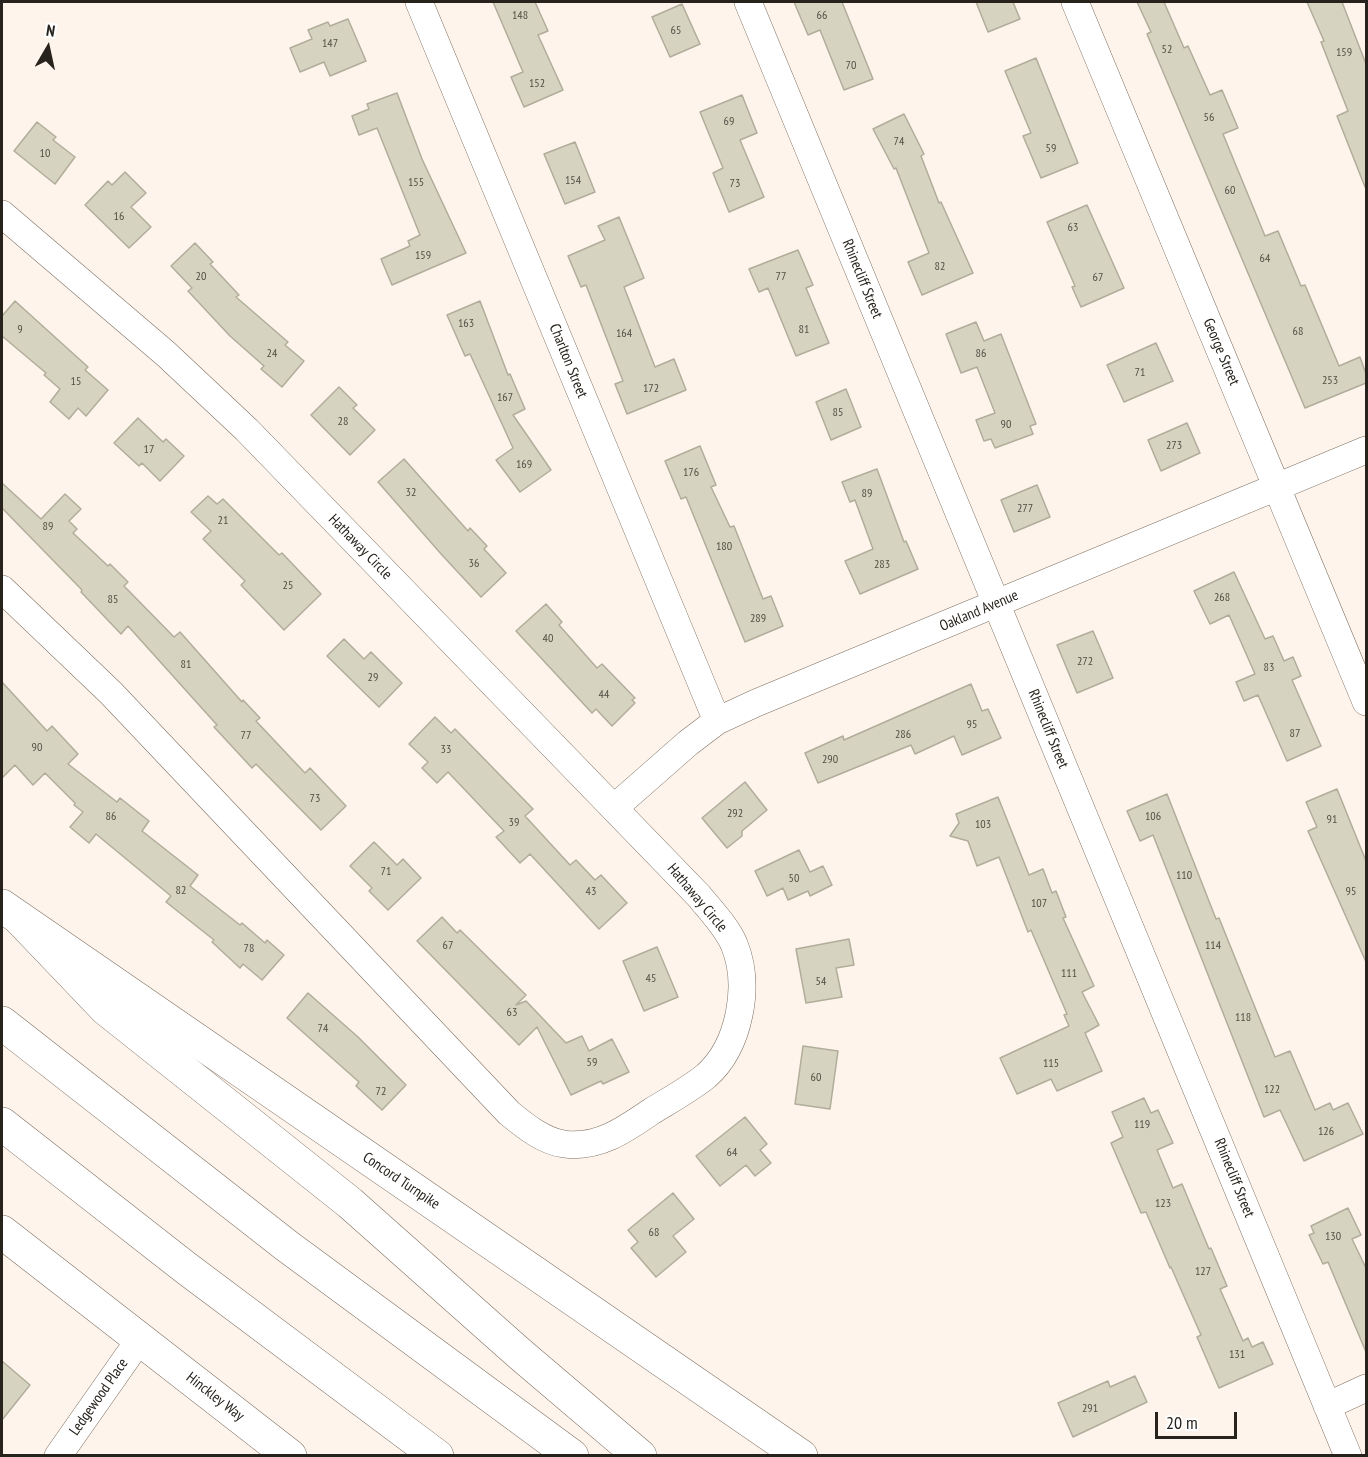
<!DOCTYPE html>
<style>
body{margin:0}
#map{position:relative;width:1368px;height:1457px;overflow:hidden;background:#fef4eb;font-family:"PT Sans Narrow",sans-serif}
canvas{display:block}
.frame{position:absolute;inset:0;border:3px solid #27221c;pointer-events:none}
.north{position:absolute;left:18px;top:18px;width:60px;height:60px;-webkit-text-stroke:4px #fff;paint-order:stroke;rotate:9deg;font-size:16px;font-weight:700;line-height:24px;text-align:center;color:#27221c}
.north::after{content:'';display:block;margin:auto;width:21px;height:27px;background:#27221c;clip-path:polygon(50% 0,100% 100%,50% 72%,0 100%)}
.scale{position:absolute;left:1155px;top:1412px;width:82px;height:27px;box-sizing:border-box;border:3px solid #27221c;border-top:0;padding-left:8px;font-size:18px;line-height:21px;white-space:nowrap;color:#27221c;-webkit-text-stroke:4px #fff;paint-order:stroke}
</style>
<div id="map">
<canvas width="1368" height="1457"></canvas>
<div class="frame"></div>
<div class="north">N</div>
<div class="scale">20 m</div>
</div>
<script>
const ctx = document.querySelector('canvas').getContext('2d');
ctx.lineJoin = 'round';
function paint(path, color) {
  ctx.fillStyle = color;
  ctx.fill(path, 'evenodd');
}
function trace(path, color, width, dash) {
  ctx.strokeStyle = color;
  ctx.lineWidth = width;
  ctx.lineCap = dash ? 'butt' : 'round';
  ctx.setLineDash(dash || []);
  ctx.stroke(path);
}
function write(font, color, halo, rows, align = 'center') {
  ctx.font = font + ' "PT Sans Narrow",sans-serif';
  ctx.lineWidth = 4.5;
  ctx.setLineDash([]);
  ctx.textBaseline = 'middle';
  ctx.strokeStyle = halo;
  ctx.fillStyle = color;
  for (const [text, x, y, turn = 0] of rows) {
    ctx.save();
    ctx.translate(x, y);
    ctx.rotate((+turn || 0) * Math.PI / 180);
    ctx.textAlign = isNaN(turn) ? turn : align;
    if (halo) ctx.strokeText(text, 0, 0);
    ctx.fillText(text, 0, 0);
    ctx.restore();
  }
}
const building = new Path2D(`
 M493,2H535L548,31L538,35L563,90L524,107L511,77L523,72Z
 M794,2H842L873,79L844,90L820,30L808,35Z
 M976,2H1013L1020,19L988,32Z
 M1137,2H1164L1184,48L1188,46L1210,95L1222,90L1238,128L1223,134L1265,236L1278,231L1301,286L1305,285L1339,366L1360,357L1366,374V383L1305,408L1147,34L1151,32Z
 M1307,2H1342L1366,64V187H1365L1337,116L1348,111L1321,42L1324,41Z
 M682,4L700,44L670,57L652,17Z
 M348,19L366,61L330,76L324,62L300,72L290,48L312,39L308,30L328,22L330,26Z
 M1036,58L1078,163L1041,178L1023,136L1031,133L1005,71Z
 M397,93L422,159L466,253L392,285L381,259L410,246L408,241L420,235L377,128L359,135L352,116L369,109L367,104Z
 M742,95L757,133L740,140L764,197L729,212L713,173L723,168L700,112Z
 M904,114L924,154L921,156L939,203L941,202L973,273L922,295L908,262L929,253L896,168L894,169L873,129Z
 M37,122L56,137L53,140L75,157L55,184L14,151Z
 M575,142L595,192L565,204L544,154Z
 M125,172L146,193L131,207L151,227L129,248L85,205L108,181L112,185Z
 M1087,205L1124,288L1081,307L1072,287L1075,286L1047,222Z
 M619,217L644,278L624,287L655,367L674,359L686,390L627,414L615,384L623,381L586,285L581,287L568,256L605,240L598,226Z
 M195,243L213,262L210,264L239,295L236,297L288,342L285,345L304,361L282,387L261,369L264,366L230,336L188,291L192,288L171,266Z
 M798,250L813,285L806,288L829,343L796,356L768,288L759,292L749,269Z
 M15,301L88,367L85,370L108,390L86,416L78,408L69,419L50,402L60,389L44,375L46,373L2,336V316Z
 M480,301L508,375L510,374L525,409L513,415L551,470L520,492L496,460L513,448L470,354L465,356L447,315Z
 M976,322L984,341L1001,334L1036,424L1030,426L1033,434L995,448L991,439L984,441L976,420L995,413L977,367L961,373L946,334Z
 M1156,343L1173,381L1124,402L1107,365Z
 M339,387L357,405L353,408L375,430L350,455L311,415Z
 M846,389L861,427L831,440L816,402Z
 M138,418L163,442L166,439L184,456L160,481L142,463L139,466L114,443Z
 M1187,423L1200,453L1161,471L1148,440Z
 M700,446L716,485L711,487L730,527L734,526L763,599L771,596L783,626L745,642L686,497L681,499L665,461Z
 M404,459L468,531L470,528L487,546L484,549L506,573L481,597L442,555L378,482Z
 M877,469L904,542L906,541L918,569L860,594L845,561L873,549L855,500L850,502L842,482Z
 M2,483L41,519L65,494L81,509L69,521L77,529L73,533L108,566L110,564L128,582L124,586L174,637L180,632L242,702L243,700L260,718L256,721L305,773L310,768L346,806L321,830L256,764L252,768L214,727L217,725L128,626L121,634L81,592L82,590L2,508Z
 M1037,485L1050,517L1014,532L1001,500Z
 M208,496L217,504L223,499L279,555L282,553L321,594L284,630L241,585L245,581L203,539L211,531L191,512Z
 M1234,572L1265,639L1273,636L1284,661L1293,657L1301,676L1292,680L1321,746L1287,761L1258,695L1244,701L1236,682L1255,674L1229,615L1210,624L1194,591Z
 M546,604L562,622L559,625L597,668L602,664L635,698L632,700L635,703L612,726L596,709L592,713L516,631Z
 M1093,631L1113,678L1077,693L1057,645Z
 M344,639L364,659L371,652L402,683L379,707L327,656Z
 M2,682L47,731L52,726L78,754L68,764L117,802L120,798L149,821L142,831L198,875L190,886L240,925L242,923L265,943L267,940L284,955L262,980L243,964L240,968L212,942L214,940L166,902L171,896L96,834L89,843L70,827L83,812L74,805L75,803L45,773L33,785L15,765L2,778Z
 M971,684L982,711L988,709L1001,738L962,755L954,736L915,754L911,745L818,783L805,753L843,736L844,740Z
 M435,717L451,733L455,729L533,809L525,816L570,865L576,860L595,880L601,875L627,903L599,929L530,854L520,863L496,837L504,831L448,772L437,783L422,768L428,762L409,744Z
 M745,782L767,810L742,831V836L727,848L702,818Z
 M1337,789L1366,861V962L1308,831L1317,827L1306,802Z
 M1167,794L1216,919L1219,918L1275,1057L1290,1051L1315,1110L1330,1103L1333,1110L1348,1103L1363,1134L1304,1161L1280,1110L1264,1117L1153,835L1140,841L1127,811Z
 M998,797L1029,875L1043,869L1052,893L1056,891L1066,917L1063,918L1094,986L1082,992L1099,1025L1085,1033L1102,1071L1057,1091L1051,1079L1017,1094L1000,1058L1069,1026L1064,1015L1067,1014L1031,930L1028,932L999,857L977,866L968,841L950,836L959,823L956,814Z
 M374,842L397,865L403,859L421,878L388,910L369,891L372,888L350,866Z
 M799,850L810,872L823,866L832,885L810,896L808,891L788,900L783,888L767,896L755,871Z
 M442,917L457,933L460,930L526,995L516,1005L526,1001L566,1043L582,1036L589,1051L612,1039L629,1072L603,1084L601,1081L571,1095L537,1027L519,1045L417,941Z
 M849,939L854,965L836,968L842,997L806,1003L796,949Z
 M657,947L678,997L644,1011L623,961Z
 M308,993L358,1037L406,1085L382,1110L356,1086L359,1082L287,1018Z
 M803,1046L838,1051L830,1109L795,1104Z
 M1144,1098L1151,1113L1158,1110L1173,1143L1157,1150L1173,1188L1182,1184L1209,1249L1211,1248L1227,1286L1220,1289L1243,1341L1248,1338L1252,1347L1263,1342L1273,1364L1219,1388L1197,1337L1201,1335L1171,1267L1170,1268L1146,1212L1141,1213L1111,1143L1123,1137L1112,1112Z
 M745,1117L767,1144L760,1150L771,1163L755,1176L746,1165L720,1186L696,1156Z
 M673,1193L694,1219L673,1236L686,1252L656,1277L631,1248L638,1242L628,1230Z
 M1348,1208L1361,1235L1352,1239L1366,1268V1352L1328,1262L1323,1264L1309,1235L1314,1233L1311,1226Z
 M2,1361L30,1385L2,1420Z
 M1135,1376L1147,1402L1073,1437L1058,1403L1108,1381L1110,1387Z`);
paint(building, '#d6d4c0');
trace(building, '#b0ad9b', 1.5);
const street = new Path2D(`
 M419,2L717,721
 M748,2L1348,1456
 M1075,2L1366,702
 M2,214L166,354L247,430L699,896C711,911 726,926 734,944C751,985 740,1046 706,1076C690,1089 670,1100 652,1111C626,1129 598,1149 564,1144C543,1141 525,1126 509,1113L111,693L2,589
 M614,808L688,743L717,721L756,703L1366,450
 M1327,1406L1366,1388
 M58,1456L140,1339`);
const secondary = new Path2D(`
 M2,906L801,1456
 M2,1232L290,1456`);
const highway = new Path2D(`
 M20,919L106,1009L350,1203L520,1354L640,1456
 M2,1023L287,1246L572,1456
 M2,1124L186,1268L437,1456`);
trace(street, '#7e7063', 28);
trace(secondary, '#7e7063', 34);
trace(highway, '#7e7063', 34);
trace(street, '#fff', 27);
trace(secondary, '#fff', 33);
trace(highway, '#fff', 33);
write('12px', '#534e45', null, [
 ["148",520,16],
 ["66",822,16],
 ["65",676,31],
 ["147",330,44],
 ["52",1167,50],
 ["159",1344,53],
 ["70",851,66],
 ["152",537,84],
 ["56",1209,118],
 ["69",729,122],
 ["74",899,142],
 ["59",1051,149],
 ["10",45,154],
 ["154",573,181],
 ["155",416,183],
 ["73",735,184],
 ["60",1230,191],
 ["16",119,217],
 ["63",1073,228],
 ["159",423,256],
 ["64",1265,259],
 ["82",940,267],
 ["20",201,277],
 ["77",781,277],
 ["67",1098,278],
 ["163",466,324],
 ["9",20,330],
 ["81",804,330],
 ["68",1298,332],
 ["164",624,334],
 ["24",272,354],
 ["86",981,354],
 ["71",1140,373],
 ["253",1330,381],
 ["15",76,382],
 ["172",651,389],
 ["167",505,398],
 ["85",838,413],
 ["28",343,422],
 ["90",1006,425],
 ["273",1174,446],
 ["17",149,450],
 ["169",524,465],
 ["176",691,473],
 ["32",411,493],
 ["89",867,494],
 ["277",1025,509],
 ["21",223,521],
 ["89",48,527],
 ["180",724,547],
 ["36",474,564],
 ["283",882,565],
 ["25",288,586],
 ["268",1222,598],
 ["85",113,600],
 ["289",758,619],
 ["40",548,639],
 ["272",1085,662],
 ["81",186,665],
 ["83",1269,668],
 ["29",373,678],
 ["44",604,695],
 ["95",972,725],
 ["87",1295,734],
 ["286",903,735],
 ["77",246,736],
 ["90",37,748],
 ["33",446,750],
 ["290",830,760],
 ["73",315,799],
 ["292",735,814],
 ["86",111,817],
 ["106",1153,817],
 ["91",1332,820],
 ["39",514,823],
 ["103",983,825],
 ["71",386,872],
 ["110",1184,876],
 ["50",794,879],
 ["82",181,891],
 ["43",591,892],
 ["95",1351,892],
 ["107",1039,904],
 ["67",448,946],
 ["114",1213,946],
 ["78",249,949],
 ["111",1069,974],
 ["45",651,979],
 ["54",821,982],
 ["63",512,1013],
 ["118",1243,1018],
 ["74",323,1029],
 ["59",592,1063],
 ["115",1051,1064],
 ["60",816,1078],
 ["122",1272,1090],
 ["72",381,1092],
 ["119",1142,1125],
 ["126",1326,1132],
 ["64",732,1153],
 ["123",1163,1204],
 ["68",654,1233],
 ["130",1333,1237],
 ["127",1203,1272],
 ["131",1237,1355],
 ["291",1090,1409]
]);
write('15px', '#27221c', '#fff', [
 ["Rhinecliff Street",862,279,68],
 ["George Street",1221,352,67],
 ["Charlton Street",568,361,68],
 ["Hathaway Circle",360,547,46],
 ["Oakland Avenue",979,611,-23],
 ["Rhinecliff Street",1048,729,68],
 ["Hathaway Circle",697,898,50],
 ["Rhinecliff Street",1234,1178,68],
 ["Concord Turnpike",401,1181,34],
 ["Ledgewood Place",99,1397,-55],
 ["Hinckley Way",215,1397,38]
]);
</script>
